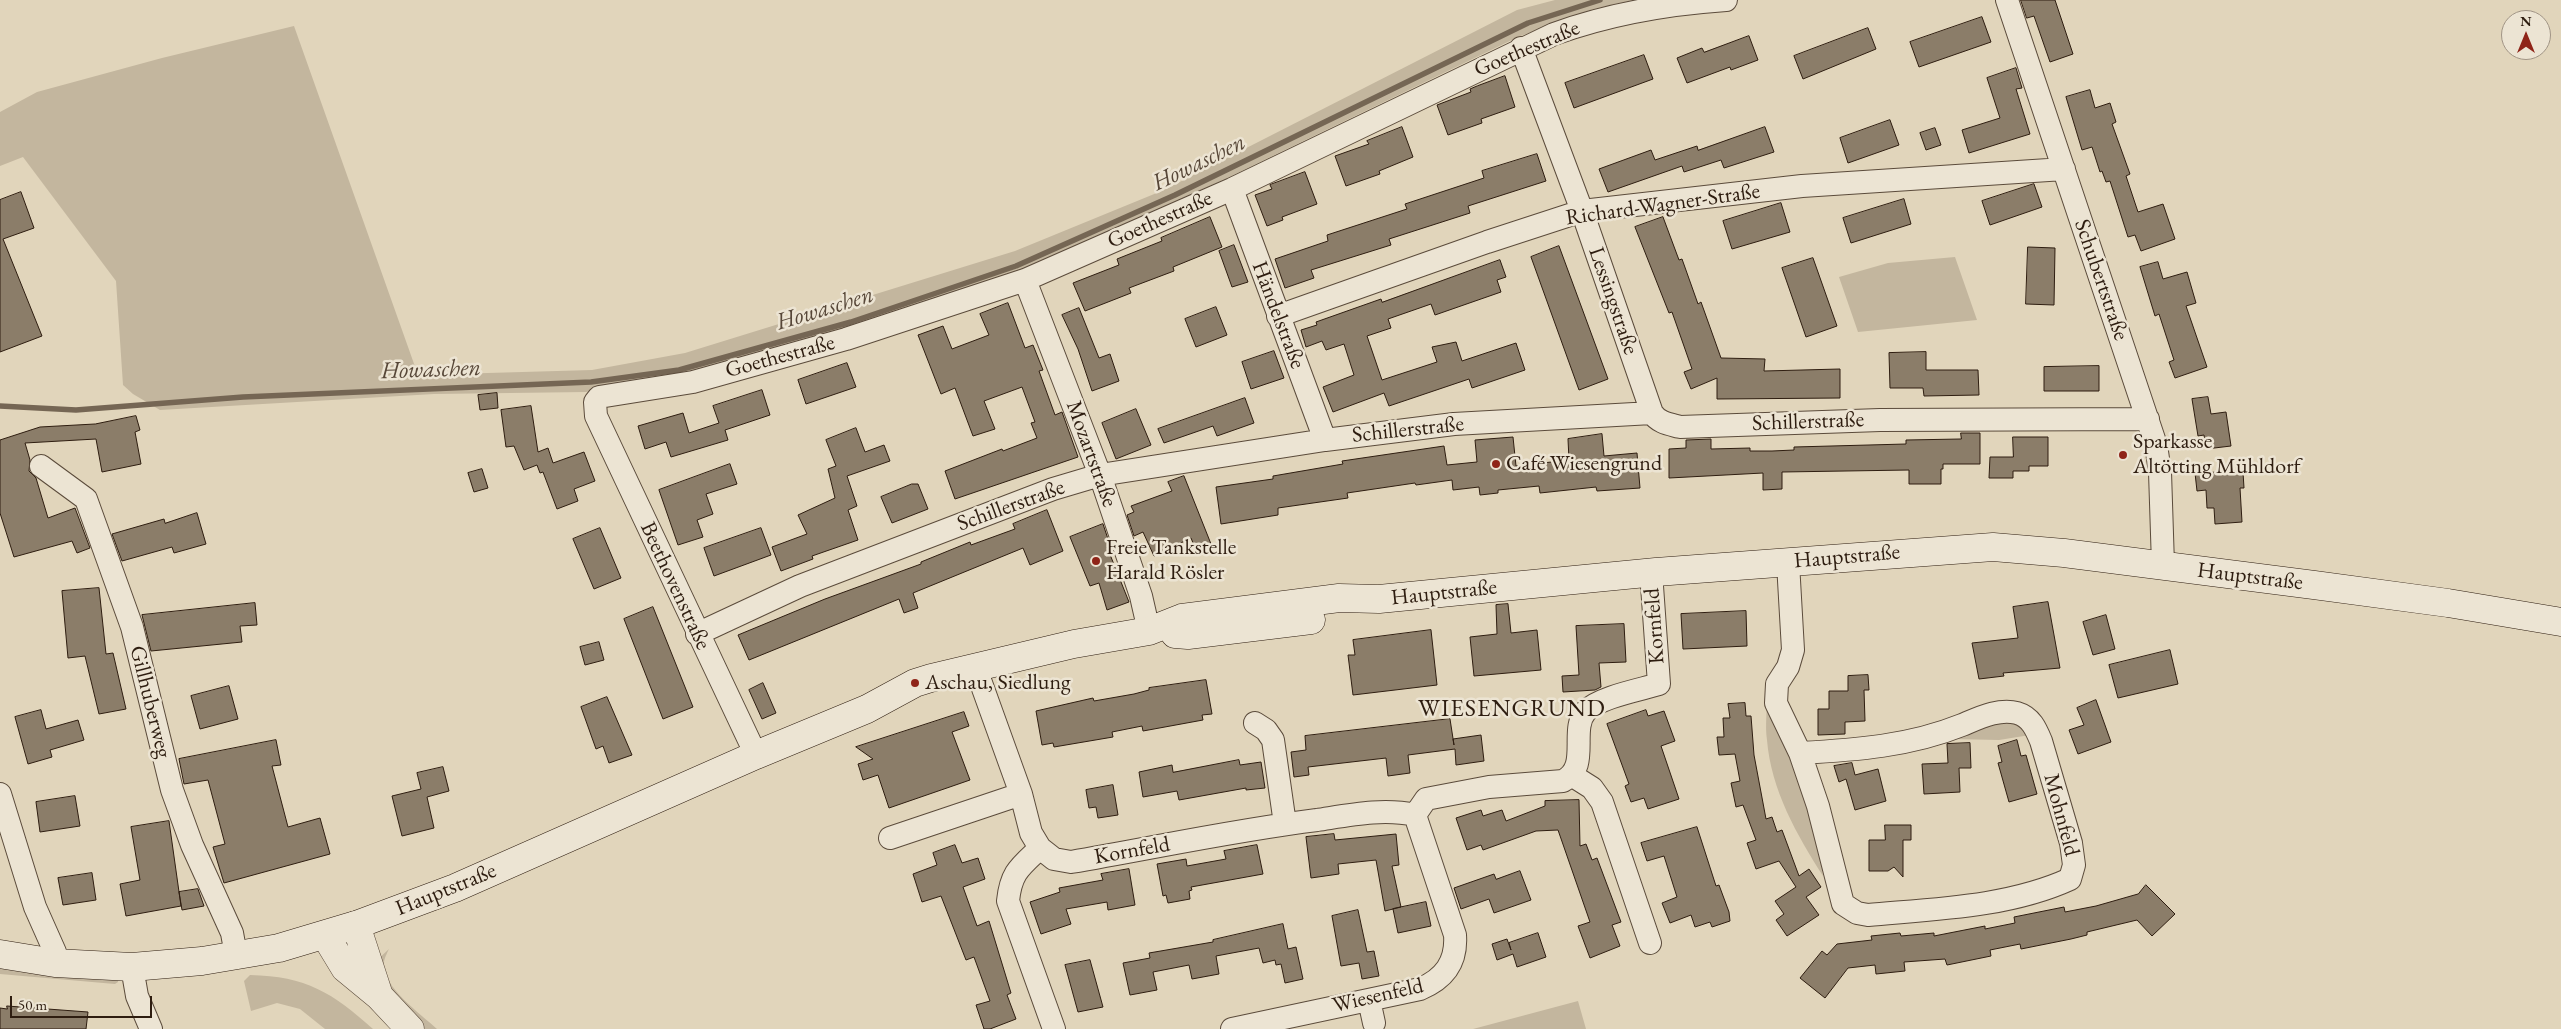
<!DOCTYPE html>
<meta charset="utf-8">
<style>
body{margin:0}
#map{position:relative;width:2561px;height:1029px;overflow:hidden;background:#e1d5bb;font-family:"EB Garamond",serif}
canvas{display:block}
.north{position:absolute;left:2501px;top:10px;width:50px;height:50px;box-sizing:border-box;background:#ece4d3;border:1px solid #a09485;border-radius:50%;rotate:0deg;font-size:14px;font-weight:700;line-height:20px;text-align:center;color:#2e1d10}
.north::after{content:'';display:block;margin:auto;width:18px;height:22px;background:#8f2418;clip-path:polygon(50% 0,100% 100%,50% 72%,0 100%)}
.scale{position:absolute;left:10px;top:996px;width:142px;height:22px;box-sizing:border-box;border:2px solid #2e1d10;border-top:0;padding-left:6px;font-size:15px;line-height:18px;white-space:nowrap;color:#2e1d10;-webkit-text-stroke:4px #ece4d3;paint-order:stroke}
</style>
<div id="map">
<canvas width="2561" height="1029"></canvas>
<div class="north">N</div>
<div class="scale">50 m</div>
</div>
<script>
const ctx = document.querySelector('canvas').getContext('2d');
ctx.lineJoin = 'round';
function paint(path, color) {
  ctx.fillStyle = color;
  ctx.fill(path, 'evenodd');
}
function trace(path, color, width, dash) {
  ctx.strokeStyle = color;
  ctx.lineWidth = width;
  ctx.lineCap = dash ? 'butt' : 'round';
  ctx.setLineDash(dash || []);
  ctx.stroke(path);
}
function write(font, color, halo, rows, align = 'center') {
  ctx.font = font + ' "EB Garamond",serif';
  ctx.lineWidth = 5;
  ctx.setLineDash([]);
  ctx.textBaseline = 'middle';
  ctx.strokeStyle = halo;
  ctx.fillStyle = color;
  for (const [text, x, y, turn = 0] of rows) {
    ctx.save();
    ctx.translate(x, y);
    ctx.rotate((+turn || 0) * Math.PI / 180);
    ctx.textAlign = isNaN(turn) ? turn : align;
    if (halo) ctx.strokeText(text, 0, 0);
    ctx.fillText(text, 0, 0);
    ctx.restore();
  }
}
paint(new Path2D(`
 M1555,0H1633L1590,10L1518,37L1227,178L1021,273L847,330L683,377L586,392L434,394L160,410L133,394L123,385L116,281L23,157L0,166V112L37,92L162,58L294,26L418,375L592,370L685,353L1015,251L1164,190L1517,10Z
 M1955,257L1977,320L1858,332L1839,277L1888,263Z
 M1767,698C1794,754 1815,814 1823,876C1797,835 1771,790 1767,740C1765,726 1767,712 1767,698Z
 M1998,721L2017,723L2030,735L1999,740L1952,739Z
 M389,949C387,953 384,959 384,963C382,987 421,1014 437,1029H425L392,998L375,962Z
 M0,964L118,978V982L115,984L0,974Z
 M250,975C306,976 333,993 373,1029H325L300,1009L277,1003L251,1011L244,981Z
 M1578,1001L1586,1029H1473Z`), '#c3b69e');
trace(new Path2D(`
 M0,406L76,410L243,397L591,382L679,370L851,322L1016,266L1175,195L1528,23L1600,0`), '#756654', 5.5);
const building = new Path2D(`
 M2021,0H2055L2073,54L2050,62L2034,16L2027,18Z
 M1982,17L1991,42L1919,67L1910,42Z
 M1868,28L1876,49L1803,79L1794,56Z
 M1749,36L1758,60L1731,70L1730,67L1687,83L1677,58L1702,48L1704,52Z
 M1644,55L1653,79L1574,108L1565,83Z
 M2016,68L2022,88L2016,89L2030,134L1969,153L1962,130L2000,118L1987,78Z
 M1505,76L1515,107L1481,119L1482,123L1448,135L1437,105L1471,92L1470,89L1477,86Z
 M2090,90L2095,108L2110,103L2116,122L2112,124L2130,174L2126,176L2138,212L2163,204L2175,239L2141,251L2135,235L2128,237L2110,181L2106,182L2102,171L2100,172L2092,147L2082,150L2066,97Z
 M1890,120L1899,145L1848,163L1840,138Z
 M1402,127L1413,157L1379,171L1380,174L1346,186L1335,156L1369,144L1367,141Z
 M1765,127L1774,152L1724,168L1721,160L1684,172L1682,166L1608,192L1599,169L1651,150L1655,160L1697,146L1698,150Z
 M1935,128L1941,145L1926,150L1920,133Z
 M1537,154L1546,181L1468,206L1470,213L1389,239L1391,245L1311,270L1314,278L1285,288L1275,259L1328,241L1327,235L1407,209L1405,204L1484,178L1482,171Z
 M1305,172L1317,204L1282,217L1283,220L1267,226L1255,195L1272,189L1270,185Z
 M2034,184L2042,207L1990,225L1982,201Z
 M21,192L34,228L3,239L42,336L0,352V200Z
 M1904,199L1911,224L1851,243L1843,218Z
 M1781,203L1790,232L1732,249L1723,221Z
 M1210,217L1222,247L1173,267L1174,271L1129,288L1131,293L1085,311L1073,283L1119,265L1117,259L1162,241L1161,238Z
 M1663,217L1679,260L1682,259L1698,304L1701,302L1721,358L1765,359L1764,371L1840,369V398L1717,399V378L1691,389L1684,372L1692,369L1672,312L1669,313L1635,227Z
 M1234,245L1248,282L1232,287L1219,251Z
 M1559,246L1608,379L1579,390L1531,257Z
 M2028,247L2055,248L2054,305L2026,304Z
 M1813,258L1837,326L1806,337L1782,268Z
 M1500,260L1506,277L1497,280L1501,292L1435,315L1431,304L1388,319L1391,328L1367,336L1382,380L1437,362L1432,347L1456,342L1462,361L1516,343L1525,370L1472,388L1469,379L1389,406L1384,393L1333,412L1323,387L1354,375L1344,344L1326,350L1322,341L1306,347L1301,330L1317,325L1316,322L1381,299L1382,302Z
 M2158,262L2163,279L2187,272L2196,303L2186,306L2207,367L2175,378L2169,362L2174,360L2159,314L2155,316L2140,267Z
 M1008,303L1025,348L1033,345L1043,370L1039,371L1055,415L1062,412L1078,457L955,499L945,471L1002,449L1003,451L1037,438L1031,423L1035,422L1022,387L984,401L995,429L973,436L955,388L941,394L918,335L943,326L952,349L989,335L980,314Z
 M1216,307L1227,335L1196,347L1185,319Z
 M1079,308L1099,358L1110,354L1119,381L1092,391L1078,349L1062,315Z
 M1274,351L1284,378L1251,389L1242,362Z
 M1926,352V370H1978L1979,395L1924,396L1923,388H1890L1889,353Z
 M847,363L856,387L806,404L798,380Z
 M2099,366V391H2044V367Z
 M762,390L770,415L725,430L728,440L671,457L666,442L645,449L638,426L683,413L689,433L719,423L713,406Z
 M497,393L498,408L480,410L478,395Z
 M2208,397L2211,414L2226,412L2231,446L2206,449L2204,435L2198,436L2192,399Z
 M1245,398L1254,423L1217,436L1213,426L1164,443L1158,429Z
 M531,406L538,452L548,448L553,463L584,452L595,481L574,489L578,501L557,509L543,472L540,473L537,465L524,470L514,446L506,447L501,410Z
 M1136,409L1151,445L1116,459L1102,423Z
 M136,416L140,430L135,432L141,464L102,472L96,439L25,443L30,460L29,471L36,478L48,518L75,508L90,548L77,553L72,541L14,557L0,513V440L40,427L95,424Z
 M856,428L865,452L884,445L890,461L847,476L857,506L848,510L858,540L812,556L813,559L781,571L772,547L807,534L798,515L835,498L828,469L836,466L826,440Z
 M1961,433H1980V464H1943V469H1941V484H1909V470L1782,472V489L1763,490V473L1669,478V449L1686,448V440L1711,439V449L1750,448V451H1772L1794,450V447L1906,444V440L1961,439Z
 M1602,434L1604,456L1637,453L1640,488L1597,491L1596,487L1540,493L1539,486L1498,490V493L1480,495L1479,487L1453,490L1452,480L1416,485L1415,483L1347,493L1348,498L1278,508V515L1221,524L1216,487L1273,479V476L1343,464L1342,461L1444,446L1447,465L1477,462L1475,440L1513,437L1516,466L1569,460L1568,439Z
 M2013,437H2048V466H2029V471H2013V478H1989L1990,457H2013Z
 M730,464L737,484L706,494L713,514L697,520L703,537L678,545L659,490Z
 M482,469L488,488L474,492L468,473Z
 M2243,472L2244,488H2240L2242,522L2215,524L2214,508H2207L2206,490L2197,491L2195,473Z
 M1184,476L1213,549L1198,555L1191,538L1154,556L1143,532L1134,536L1127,515L1134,512L1131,506L1172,491L1168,482Z
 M912,484H918L928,509L892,523L881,497Z
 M1047,510L1063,551L1030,565L1023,548L913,593L918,608L904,613L899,599L749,660L738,635L825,599L921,564V562L970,542L971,545L1015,529L1013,524Z
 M197,513L206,544L174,553L172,547L122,561L112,534L164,519L165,523Z
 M1103,524L1110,545L1107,547L1129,602L1107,610L1099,583L1090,586L1070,537Z
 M600,528L621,578L594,589L573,539Z
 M761,528L771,555L714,576L704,548Z
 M99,588L106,654L113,653L126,709L99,714L85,656L68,658L62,591Z
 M2048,602L2060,668L2003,673L2004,676L1979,679L1972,643L2018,638L2013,607Z
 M255,603L257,625L240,626L242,642L151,651L142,615Z
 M1508,604L1511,633L1537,630L1541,670L1474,676L1470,637L1497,634L1496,605Z
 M653,607L693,707L663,719L624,619Z
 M1746,611L1747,646L1683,649L1681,614Z
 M2106,615L2115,649L2093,655L2083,622Z
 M1624,624L1626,662L1599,663L1601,687L1595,690L1563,692L1562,676L1579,675L1576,626Z
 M1431,630L1437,685L1353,695L1348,655H1355L1353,640Z
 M599,642L604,660L585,665L580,647Z
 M2170,650L2178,684L2118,698L2109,665Z
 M1868,675L1869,690H1864L1865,721L1845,722V734L1818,735V709H1829V691H1848V676Z
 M1206,680L1212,714L1202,715L1203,720L1143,731L1142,726L1112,732L1113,737L1054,747L1053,743L1042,745L1036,711L1093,698L1094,701L1134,694L1149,690V688Z
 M763,683L776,713L762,719L749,690Z
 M229,686L238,719L200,729L191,696Z
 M607,697L632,755L609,763L603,746L596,749L581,707Z
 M2096,700L2111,742L2078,754L2069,730L2084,725L2077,708Z
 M1745,703L1746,716H1751L1754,755L1766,819L1772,817L1777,832L1782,830L1799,876L1809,869L1821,887L1806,897L1819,915L1787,936L1776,920L1784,914L1775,901L1796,887L1779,861L1756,869L1747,843L1756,840L1743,805L1736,807L1731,783L1740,781L1735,754L1719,755L1717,737H1724L1723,718H1730L1728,704Z
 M41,710L46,729L78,720L84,740L50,750L52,757L28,764L15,717Z
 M1646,710L1648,716L1664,711L1675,741L1661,746L1679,799L1648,809L1644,798L1631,802L1625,786L1629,784L1607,724Z
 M964,712L969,726L952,732L970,780L889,808L878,775L863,780L858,764L873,759L856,747Z
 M1450,719L1454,745L1453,739L1481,735L1484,761L1456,765L1455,749L1408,755L1410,773L1388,776L1386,758L1308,767L1309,775L1294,777L1291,752L1306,750L1305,736Z
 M276,740L281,765L272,766L288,827L320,818L330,854L224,883L213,847L225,844L208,780L184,784L179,759Z
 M2017,740L2021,756L2026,755L2037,794L2009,802L1998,763L2002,762L1998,746Z
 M1970,743L1971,768H1959L1960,792L1924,794L1922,764L1948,763L1947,744Z
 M1239,760L1240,765L1261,762L1265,788L1246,790V788L1179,800L1177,791L1143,797L1139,772L1172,765L1173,772Z
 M1852,763L1855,775L1878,769L1886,801L1855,810L1846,779L1839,782L1834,766Z
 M443,767L449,791L427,797L434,828L402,836L392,796L421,789L417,773Z
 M1113,785L1118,815L1098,818L1096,807L1089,808L1086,790Z
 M75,796L80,826L40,832L36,802Z
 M1579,800L1580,846L1586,844L1592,860L1597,858L1621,922L1612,925L1620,946L1590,958L1578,926L1590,922L1558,830L1536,831L1483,850L1481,845L1467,850L1456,818L1481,810L1483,816L1502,810L1506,821L1545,806V801Z
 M169,821L181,906L126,916L120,884L140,880L131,827Z
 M1885,825H1911V840H1903V877L1894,867L1888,871H1869V840H1885Z
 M1697,827L1716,886L1719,885L1729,912L1730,921L1712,927L1710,922L1695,927L1691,915L1670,923L1662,903L1677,897L1664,856L1647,861L1641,843Z
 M1334,834L1335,840L1396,834L1399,865L1392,866L1401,907L1385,911L1376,860L1338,864L1339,874L1311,878L1306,837Z
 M955,845L962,863L978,858L985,879L963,887L977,926L989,921L1011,993L1007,995L1016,1019L990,1029H984L976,1005L990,1001L974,957L966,960L941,896L922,902L913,874L937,865L933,853Z
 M1257,845L1263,874L1191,887L1192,890L1189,891L1190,899L1168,903L1166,895L1163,896L1157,864L1186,859L1187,866L1226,859L1224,851Z
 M1129,869L1135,905L1108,910L1107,902L1066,909L1071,924L1041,934L1030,902L1060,892L1059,888L1103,880L1101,874Z
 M1520,871L1531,900L1494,913L1489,899L1461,909L1454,888L1494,874L1496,879Z
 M92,873L96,900L63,905L58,878Z
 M2146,885L2175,914L2152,936L2137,920L2087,932V935L2071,939L2021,949L2020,944L1990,950L1991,956L1947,965L1945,959L1904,962L1905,971L1876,974L1875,965L1848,968L1825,998L1800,978L1822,951L1827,955L1837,944L1872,940L1871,936L1900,933L1901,936L1934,933V936L1985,926V929L2015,923L2014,917L2064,907L2065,912L2096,906L2138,894Z
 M198,889L204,906L182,910L179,892Z
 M1426,902L1431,926L1398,933L1393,909Z
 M1358,910L1367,952L1374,951L1379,976L1362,979L1359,963L1341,966L1332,916Z
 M1283,924L1288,949L1296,947L1303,979L1285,983L1281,964L1276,965L1275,960L1263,963L1259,948L1216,956L1219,974L1192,979L1189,965L1153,972L1157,990L1130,995L1123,963L1150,958L1149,953L1213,942V940Z
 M1538,933L1546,957L1517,967L1513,954L1497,960L1492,944L1507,939L1511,950L1509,943Z
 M1090,960L1103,1007L1078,1012L1065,965Z
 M7,1006L88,1012L86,1029H0V1008L7,1009Z`);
paint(building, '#8b7d69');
trace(building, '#2e1d10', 1);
const minor = new Path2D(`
 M2007,0L2156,445L2160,472L2163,565
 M1521,48L1582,211L1652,413
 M1232,189L1325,440
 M1025,280L1100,475L1141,596L1149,631
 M1278,316L1487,242L1582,211L1802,186L2064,169
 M41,466L86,499L132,627L172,790L192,845L232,933L236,955
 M1788,563L1793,650L1788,667L1777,684L1776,703L1800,753L1818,806L1843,904L1857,913L1868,915C1935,909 2009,907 2070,879L2074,865L2071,843L2041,741C2036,729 2031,717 2017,713C1999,708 1979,718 1962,725C1910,746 1856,750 1800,753
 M697,634L800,586L1053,489L1100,475L1325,440L1454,424L1652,413C1659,423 1669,424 1680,427L1880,420L2148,419
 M976,669L1021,794L1031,833L1040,848L1054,859L1071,862C1153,848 1235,830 1317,820C1350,815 1383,808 1415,815L1426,799L1489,787L1563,781C1591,767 1569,730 1586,711C1600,697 1639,690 1659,684L1651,572
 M1255,723L1266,730L1273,740L1285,824
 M756,755L596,416L595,402L599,397L693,382L846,339L1025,280L1232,189L1554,34C1609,14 1668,4 1726,0
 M1573,776L1592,788L1602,802L1650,943
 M0,794L35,907L55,952V963
 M890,838L1021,794
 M1040,848C1020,867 1011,872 1008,901L1054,1029
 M132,967L137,996L151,1029
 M1369,1000L1374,1023
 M1232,1029L1420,989C1444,979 1457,962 1455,935L1415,815`);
const tertiary = new Path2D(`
 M356,925L379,996
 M325,935L345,968L379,996L410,1029`);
const secondary = new Path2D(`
 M1175,634L1188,635L1311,620
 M0,954L55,963L132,967L202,961L279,948L356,925L455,888L756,755L867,709L915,683L931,678L1074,644L1149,631L1182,618L1339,598L1379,599L1656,572L1993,547L2064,553L2314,585L2448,603L2561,622`);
trace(minor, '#5b4b3b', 24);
trace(tertiary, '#5b4b3b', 29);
trace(secondary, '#2e1d10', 29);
trace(minor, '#ece4d3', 22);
trace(tertiary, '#ece4d3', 28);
trace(secondary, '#ece4d3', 28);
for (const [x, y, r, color] of [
 [2123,455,5,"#8f2418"],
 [1496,464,5,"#8f2418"],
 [1096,561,5,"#8f2418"],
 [915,683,5,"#8f2418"]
]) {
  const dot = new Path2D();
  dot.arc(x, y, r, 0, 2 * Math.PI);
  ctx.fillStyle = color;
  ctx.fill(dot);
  trace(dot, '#ece4d3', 2);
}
write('22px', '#2e1d10', '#ece4d3', [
 ["Goethestraße",1527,49,-23],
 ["Richard-Wagner-Straße",1663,205,-8],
 ["Goethestraße",1160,220,-24],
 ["Schubertstraße",2101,280,71],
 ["Lessingstraße",1613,301,71],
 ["Händelstraße",1278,315,69],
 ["Goethestraße",780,357,-15],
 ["Schillerstraße",1808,422,-2],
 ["Schillerstraße",1408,430,-6],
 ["Mozartstraße",1091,454,70],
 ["Schillerstraße",1011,506,-20],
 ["Hauptstraße",1847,557,-5],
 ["Hauptstraße",2250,577,7],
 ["Beethovenstraße",675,586,65],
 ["Hauptstraße",1444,593,-6],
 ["Kornfeld",1655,626,-94],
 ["Gillhuberweg",150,702,76],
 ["Mohnfeld",2061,815,75],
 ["Kornfeld",1132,851,-10],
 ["Hauptstraße",446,890,-22],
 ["Wiesenfeld",1378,996,-13]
]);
write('22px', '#2e1d10', '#ece4d3', [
 ["Sparkasse",2133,442],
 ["Altötting Mühldorf",2133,467],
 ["Café Wiesengrund",1506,464],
 ["Freie Tankstelle",1106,548],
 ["Harald Rösler",1106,573],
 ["Aschau, Siedlung",925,683]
], 'left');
write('italic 24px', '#574738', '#ece4d3', [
 ["Howaschen",1199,163,-26],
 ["Howaschen",825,309,-17],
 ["Howaschen",431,370,-2]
]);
ctx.letterSpacing = '1px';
write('24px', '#2e1d10', '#ece4d3', [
 ["WIESENGRUND",1512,709]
]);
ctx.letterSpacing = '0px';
</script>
